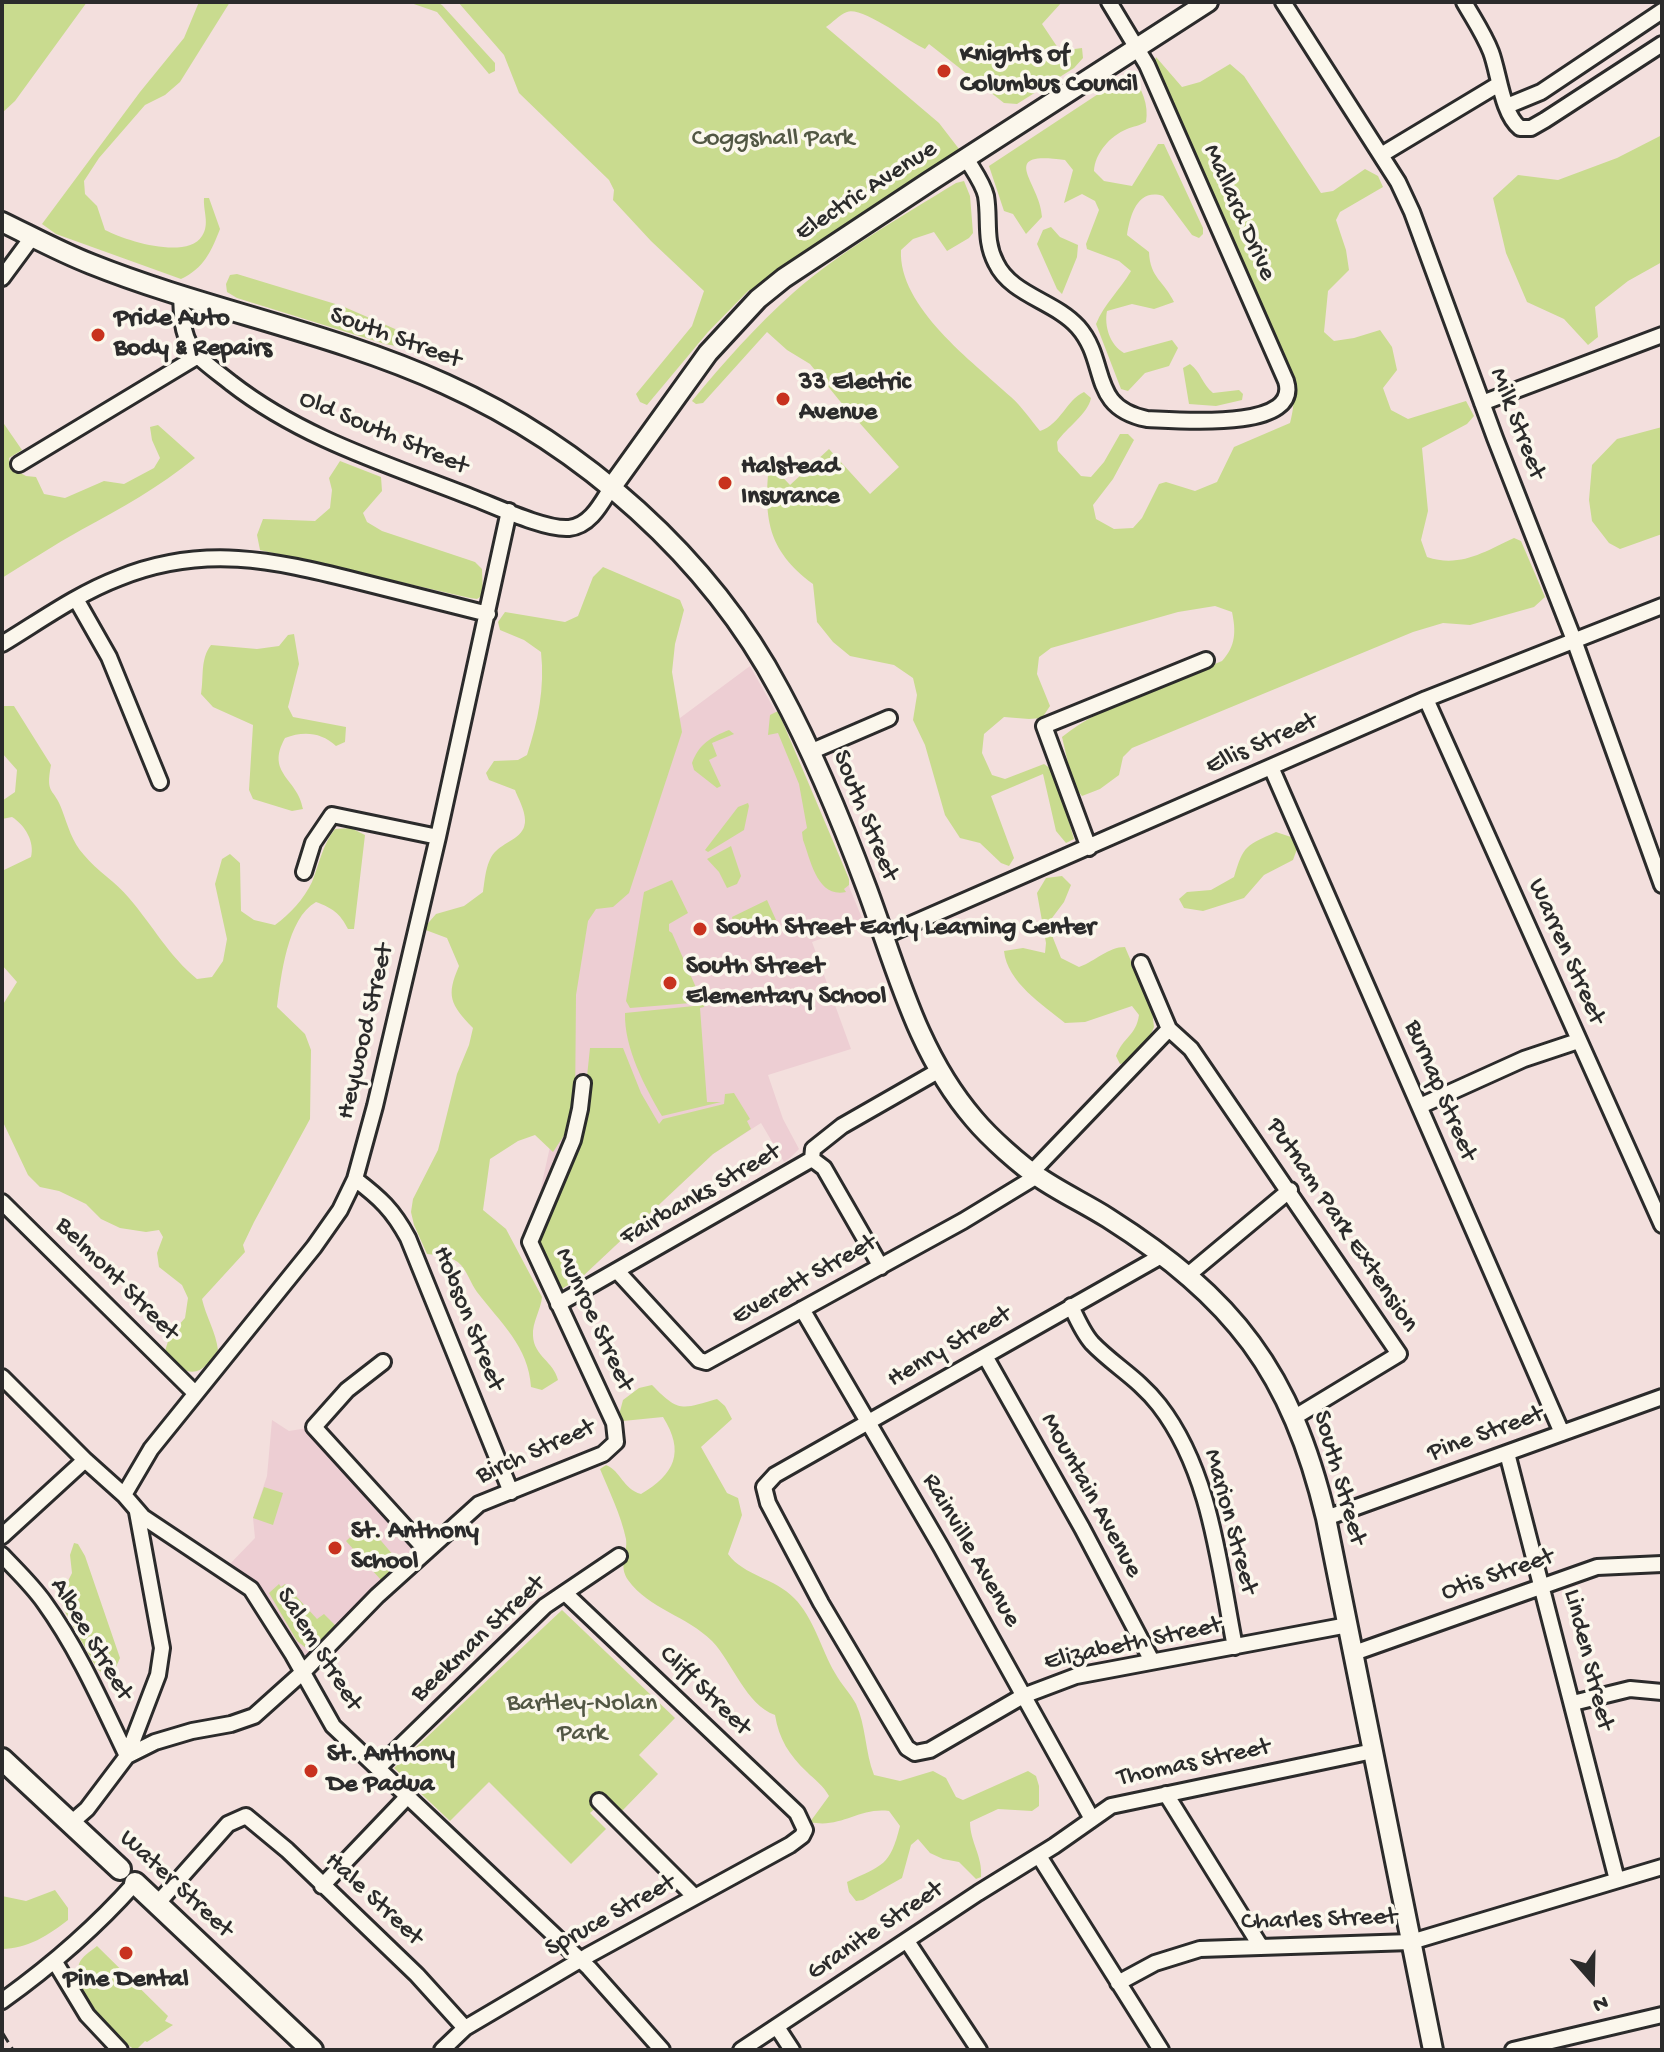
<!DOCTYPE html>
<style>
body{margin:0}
#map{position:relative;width:1664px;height:2052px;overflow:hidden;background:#f3dfdd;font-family:"Gochi Hand",sans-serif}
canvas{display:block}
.frame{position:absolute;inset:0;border:4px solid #2b2b2b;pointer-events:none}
.north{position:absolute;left:1552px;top:1940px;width:80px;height:80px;-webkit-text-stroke:6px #fbf7ec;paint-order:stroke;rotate:160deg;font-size:22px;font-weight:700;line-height:32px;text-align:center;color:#2b2b2b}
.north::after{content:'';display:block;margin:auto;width:28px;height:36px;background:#2b2b2b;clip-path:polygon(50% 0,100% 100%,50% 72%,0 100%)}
</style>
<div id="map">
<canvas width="1664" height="2052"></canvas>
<div class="frame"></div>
<div class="north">N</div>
</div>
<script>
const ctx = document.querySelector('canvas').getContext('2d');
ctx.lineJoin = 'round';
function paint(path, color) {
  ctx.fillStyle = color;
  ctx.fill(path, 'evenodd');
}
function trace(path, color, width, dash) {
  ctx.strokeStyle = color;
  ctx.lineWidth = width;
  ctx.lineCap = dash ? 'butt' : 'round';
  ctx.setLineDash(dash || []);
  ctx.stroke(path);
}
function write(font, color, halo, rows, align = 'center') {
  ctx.font = font + ' "Gochi Hand",sans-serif';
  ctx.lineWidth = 7;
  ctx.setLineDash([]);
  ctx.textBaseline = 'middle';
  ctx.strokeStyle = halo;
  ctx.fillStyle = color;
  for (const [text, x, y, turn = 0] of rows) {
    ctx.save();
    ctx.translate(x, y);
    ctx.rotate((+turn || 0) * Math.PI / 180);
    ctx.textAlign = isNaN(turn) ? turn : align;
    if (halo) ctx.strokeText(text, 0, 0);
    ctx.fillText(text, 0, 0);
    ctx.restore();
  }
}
paint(new Path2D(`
 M750,666L782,723L864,923L812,942L851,1049L768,1075L783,1119L799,1149L790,1158L784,1162L761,1123L713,1154L583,1276L558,1290L536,1245L549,1219L537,1205L556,1120L524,827L546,725L661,769L680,718Z
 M272,1420L289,1431L314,1427L426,1550L303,1672L258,1598L224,1570L255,1538L253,1518L267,1476Z`), '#edced3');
paint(new Path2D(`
 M2,2H87L15,101L2,113Z
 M199,2H230L180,82L165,95L145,105L99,158L84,181L85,194L97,206L105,230C126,241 187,260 202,236C210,224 203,211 204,198H209L220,229C211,252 204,268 181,279L56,234L42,224L140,92L184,38Z
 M408,2H437L442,5L495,63V71L489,74L437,12Z
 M458,2H1062L1042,24L1060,51L1082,48L1083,58L1074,68L1017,104L1004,103L929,44L925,49C908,41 861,6 847,12C839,15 832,23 826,27L939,123L966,158L758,299L749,290L708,332L647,405L640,402L636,394L692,326L704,291L651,241L613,200L614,190L609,180L519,93L504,55Z
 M1156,57L1182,87L1200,82L1230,64L1244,76L1321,193L1333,191L1365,169L1378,176L1383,187L1340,212L1336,220L1346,250L1349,270L1328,291L1324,332L1334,341L1354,338L1380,330L1392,347L1397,370L1383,388L1391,410L1408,419L1466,401L1474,416L1467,424L1422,448L1428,511L1421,540L1427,557C1460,568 1484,552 1514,538L1521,541L1545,597L1534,607L1470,625L1443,623L1413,632L1132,748L1123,757L1119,775L1100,789L1082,796L1073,785L1062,737C1103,704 1172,682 1222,661C1236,646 1236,631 1232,612L1215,606L1178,612L1051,648L1039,657L1037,674L1050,706L1042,718L1029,719L1004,717L984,734L982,753L992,775L1005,779L1044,764L1054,771L1074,839L1066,843L1056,831L1043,774L991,796L1014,858L1009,866L1001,863L980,843L960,838L945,815L925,745L913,720L917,695L913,678L894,665L850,656L833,642L817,622L813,584C766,549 764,517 769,463L790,485L829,449L870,494L899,467L839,400L810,364L787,350L767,332L703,403L696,404L692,401C724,362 756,326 793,293C842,250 901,217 956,183L964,181L970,196L973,233L969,238L947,251L934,232L913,239L901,250C898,307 973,362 1011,397C1022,407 1030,419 1040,431C1061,424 1066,400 1084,392L1091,398C1088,414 1066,428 1057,442L1058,451L1081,476L1091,477L1104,462L1120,434H1128L1134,440L1113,479L1093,505L1096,519L1114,529L1133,528L1142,518L1159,484L1166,482L1195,491L1217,482L1234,447L1290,423C1297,398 1293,384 1283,359L1154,63Z
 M1127,75H1131C1142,88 1149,105 1146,122C1139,126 1134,126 1127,129C1110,136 1095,153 1094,171L1104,181L1132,186L1158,144H1164L1203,228V234L1199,238L1192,235L1163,196C1137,188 1130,216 1127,235L1149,252C1150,278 1164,281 1174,302L1154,309L1132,304L1107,311C1104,326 1110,345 1124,353L1172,340L1178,348L1169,366L1145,373L1128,391L1121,389L1096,324C1104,304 1120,290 1131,271L1119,261L1087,249L1086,244L1099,210L1095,201L1082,194L1064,203L1073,170L1065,160C995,150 1041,183 1042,217L1026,234L1013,214L1004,211L989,166Z
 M1662,135V262L1628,281L1595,307L1598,337L1588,345L1564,319L1527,302L1506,253L1493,198L1518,175L1558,180L1617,158Z
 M1051,227L1060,237L1078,245L1077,257L1062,294L1057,289L1037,244L1043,230Z
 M237,274L342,306L402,332L405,337L403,343L396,346L385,344L237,298L227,292L226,284L230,275Z
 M1190,364C1201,372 1202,384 1213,393L1239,390L1243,394L1242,400L1216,406L1189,404L1183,368Z
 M2,421L22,450L9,458L11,468L26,476L36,477L44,494L65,498L104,481L124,484L154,468L160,458L152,440L150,427L158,425L195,458C159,487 122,508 81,530C54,545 28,562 2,578Z
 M1662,427V534L1620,549L1609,543L1592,521L1589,500L1592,465L1617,439Z
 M340,461L381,477L382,491L363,513L367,522L382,531L475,562L482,569L483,595L477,599L470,598L260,550L257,535L263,519L315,521L330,508L332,490L329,478Z
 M603,567L680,600L684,610L675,644L672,672L682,732L629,893L613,907L596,909L588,921L576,995L575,1110L567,1131L553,1152L535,1135L518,1141L490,1159L483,1210L506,1229L542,1297C541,1310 532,1322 533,1336C534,1356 554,1362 558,1380L542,1390L531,1387C529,1347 500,1322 477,1292C471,1284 468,1273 461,1265C453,1256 439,1255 427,1254L414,1225L411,1212L413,1199L438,1150L457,1074L469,1045L473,1028C450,1004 446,996 459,966L447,938L423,929L436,914L464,906L483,892C485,879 486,860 496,851C506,841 526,837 525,820C525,810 518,798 515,790L489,780L486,773L494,761L518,760L527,755C538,721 545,688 541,652L524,640L500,630L498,622L505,612L565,622L578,616L593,577Z
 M294,634L299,664L288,707L293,717L346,727L345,742L336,746C321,732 303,731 285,738C265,774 298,778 303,809L292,811L253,799L249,790L253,725L213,707L201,694C204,677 200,659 211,645L257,649L279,646L288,635Z
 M2,706H14L51,765C45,796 54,787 62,810C68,826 72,842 84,855C97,871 116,882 129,898C153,926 169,956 197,979L212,977L223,961L227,939L215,884L222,859L230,854L240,863L241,911L254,920L275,925C290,914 304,899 312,882C319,864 323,844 335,829L351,828L365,835L354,929H348C340,913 332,908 316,902C287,918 281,977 277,1007L305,1034L311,1050L310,1119L254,1222L243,1245L245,1252L202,1299C206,1317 216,1332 218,1350C207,1366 197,1380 178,1366C172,1361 169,1358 165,1351L170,1335L185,1318L188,1298L182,1285L159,1267L157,1253L163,1237L159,1230L146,1232L120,1228L101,1219L86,1204L59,1191L40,1187L28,1175L2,1120V1006L17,982L2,965V871L31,857C35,842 25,825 12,817L2,819V801L15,792L17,770L2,753Z
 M778,711L849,879V885L844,889L846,892C817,898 811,861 803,840L802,832L807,828L799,784L778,733L768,735L770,715Z
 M729,730L734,734L712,743L717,756L709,760L721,786L717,788L694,770L692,763C699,744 711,737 729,730Z
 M748,803L749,806L744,830L708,852L705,850L738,807Z
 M1276,832L1291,837L1297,849L1293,860L1264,875L1244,898L1203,911L1184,908L1179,899L1187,892L1211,890L1234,877C1244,844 1246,846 1276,832Z
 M731,846L741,876L737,884L727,888L719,872L707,859Z
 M1062,876L1071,885L1064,902L1052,918L1053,938L1061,958L1079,967C1096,961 1108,947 1125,947L1152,1010L1154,1027L1148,1041L1128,1062L1120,1064L1116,1056C1123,1037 1136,1036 1139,1015L1132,1006L1085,1022L1065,1023C1043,1005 1007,982 1004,951L1023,948L1045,953L1046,943L1037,893L1046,878Z
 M672,880L688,913L669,924V931L672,933L698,992L691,1003L630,1008L626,1001L644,892Z
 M767,900L776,920L769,923L774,936L753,930L739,933L736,931L732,917Z
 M704,995L706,1000L704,1007L700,1008L707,1102H721L662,1116C645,1087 624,1048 625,1013L694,1006Z
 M590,1048H623L641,1093L659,1124L663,1119L724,1104L725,1094L734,1093L750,1119L747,1121L751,1129L713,1154L583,1276L560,1290L536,1245C549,1219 559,1170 579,1152Z
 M652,1385C679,1413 682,1409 717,1399L725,1406L732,1419L701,1447L727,1493L738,1498L742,1515L728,1554C744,1576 775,1578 794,1598C814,1618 821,1649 835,1673C841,1684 850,1693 856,1704C866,1725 865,1752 874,1775L900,1781L933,1771L946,1778L956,1797L963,1800L1028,1771L1036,1776L1039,1786V1806L1032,1811L998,1809L970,1822C970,1842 983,1857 981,1877L976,1879L959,1862L943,1859L930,1853L918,1839L911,1845L902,1878L863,1900L856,1901L849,1892L847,1882C883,1865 890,1866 900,1826L889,1811C859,1807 841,1829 810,1822L829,1796C823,1785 815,1780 807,1772C789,1755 779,1739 775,1715C746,1705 733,1663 712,1641C687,1616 649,1609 628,1580C618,1565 628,1554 626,1539C621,1515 609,1491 600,1469L606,1465C621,1471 623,1489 641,1494C675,1474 685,1452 663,1417L623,1421L619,1415L623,1400L639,1388Z
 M264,1487L283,1493L273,1525L253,1518Z
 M366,1523L399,1562L381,1580L346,1541Z
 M74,1543L78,1544L85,1556L120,1658L116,1667L104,1674L97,1669L64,1610L60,1597L72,1573L70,1555Z
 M279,1584L281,1587L285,1584L317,1619L324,1614L336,1626L322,1641L306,1629L320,1642L317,1646L306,1648L297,1641L269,1593Z
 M562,1610L675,1718L639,1755L658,1774L622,1811L608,1797L590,1813L606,1829L571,1864L489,1782L450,1821L394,1768Z
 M55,1890L68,1908V1920C49,1935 27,1949 2,1949V1896L26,1901Z
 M97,1946L168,2016L165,2021L173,2025L147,2042L145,2041L136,2050C117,2041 70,1987 79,1964C81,1957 91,1951 97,1946Z`), '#c9db8f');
const minor = new Path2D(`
 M1283,2L1398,182L1412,212L1495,438L1574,640L1662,885
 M1464,2C1473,18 1484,34 1491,52C1499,73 1502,114 1520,128H1531L1545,120L1662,44
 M1507,106L1541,92L1662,11
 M1381,155L1499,84
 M966,158C973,170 983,183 986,196C990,220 984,240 996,263C1011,295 1055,301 1078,327C1109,362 1088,407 1147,419C1175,420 1302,432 1286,381L1147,65L1109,2
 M2,278L33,236
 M181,294C182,317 181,338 198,356C208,366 220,374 231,383C303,439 387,464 471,497C495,506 545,530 569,528C590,526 601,504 611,488
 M1482,403L1662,335
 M19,464L198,356
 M76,599L109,657L160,782
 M2,644C40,621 77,594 119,578C203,544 273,560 357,581C401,592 444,603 488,614
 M1426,699L1662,1225
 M810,752L889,718
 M1271,767L1562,1433
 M1089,848L1044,726L1206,660
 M304,872L313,843L332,815L438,837
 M884,936L1426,699L1662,606
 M1141,963L1169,1029L1191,1049L1399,1354L1295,1417
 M1420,1106L1524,1059L1578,1041
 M812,1159L824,1168L881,1267
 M1032,1172L1169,1029
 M355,1179C380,1198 393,1210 408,1238L511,1492
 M2,1202L195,1393
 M1163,1255L775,1475L764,1487L768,1503L821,1603L907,1748L915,1753L930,1750L1023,1696L1076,1676L1348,1625
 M618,1272L699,1360L706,1362L963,1221L1037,1176
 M1188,1275L1290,1190
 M558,1304L812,1159L813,1149L842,1126L938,1071
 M1071,1306C1077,1319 1083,1333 1092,1343C1113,1365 1139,1379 1159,1405C1211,1472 1219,1566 1235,1647
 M802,1309L941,1547L1092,1819
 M985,1356L1082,1528L1152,1661
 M383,1362L347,1390L314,1427L426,1550
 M2,1377L85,1460L124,1495L143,1517L251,1589L293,1655L333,1726L589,1968L662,2050
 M1507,1453L1617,1880
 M124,1495L151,1449L314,1247L340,1210L355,1179L375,1106L438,837L509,511
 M1326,1518L1662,1397
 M2,1536L85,1460
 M2,1555C16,1570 32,1585 44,1602C78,1649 102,1704 127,1756
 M1354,1653L1597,1567L1662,1564
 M1573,1703L1630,1689L1662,1692
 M127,1756L158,1675L162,1648L137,1512
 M378,1768L545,1606L619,1556
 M1166,1794L1261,1947
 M599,1801L695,1897
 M71,1823L87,1809L127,1756L155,1742L192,1731L231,1724L254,1716L303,1672L377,1596L479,1504L603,1454L616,1442L614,1423L530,1242L573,1140L580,1109L583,1083
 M1039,1856L1161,2050
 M322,1886L407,1797
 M157,1904L228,1824L246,1816L287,1850L417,1975L465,2028
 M907,1941L979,2050
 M55,1962L87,2015L120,2050
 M1118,1983L1155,1963L1200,1949L1411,1942L1662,1867
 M2,2001C51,1966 95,1928 135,1883
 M777,2027L792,2050
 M442,2050L465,2028L587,1956L790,1845L802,1836L805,1830L797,1813L565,1593
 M741,2050L978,1893L1054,1846L1111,1806L1373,1751
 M1513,2050L1662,2015`);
const major = new Path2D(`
 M2,222C31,236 60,252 91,264C206,310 331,332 445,384C583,446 709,557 780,691C814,754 842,822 867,889C897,970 917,1053 974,1119C989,1137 1021,1166 1040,1178C1062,1193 1086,1204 1108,1218C1234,1298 1291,1372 1326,1518L1433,2050
 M611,488L708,353L758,299L784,278L929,182L1208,2`);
const highway = new Path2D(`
 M2,1759L120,1869
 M135,1883L312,2050`);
trace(minor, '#2b2b2b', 20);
trace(major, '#2b2b2b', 24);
trace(highway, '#2b2b2b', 26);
trace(minor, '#fbf7ec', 14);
trace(major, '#fbf7ec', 18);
trace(highway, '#fbf7ec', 20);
trace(new Path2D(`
 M2,2032L13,2050`), '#2b2b2b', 3, [12, 6]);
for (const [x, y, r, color] of [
 [944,71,8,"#c8321e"],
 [98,335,8,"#c8321e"],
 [783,399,8,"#c8321e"],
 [725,483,8,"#c8321e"],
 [700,929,8,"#c8321e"],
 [670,983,8,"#c8321e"],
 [335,1548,8,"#c8321e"],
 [311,1771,8,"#c8321e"],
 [126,1953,8,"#c8321e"]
]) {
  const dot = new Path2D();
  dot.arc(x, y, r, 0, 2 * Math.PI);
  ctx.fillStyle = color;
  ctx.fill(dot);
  trace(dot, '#fbf7ec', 3);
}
write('bold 26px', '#2b2b2b', '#fbf7ec', [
 ["Knights of",960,56],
 ["Columbus Council",960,86],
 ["Pride Auto",114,320],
 ["Body & Repairs",114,350],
 ["33 Electric",799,384],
 ["Avenue",799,414],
 ["Halstead",741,468],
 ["Insurance",741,498],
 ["South Street Early Learning Center",716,929],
 ["South Street",686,968],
 ["Elementary School",686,998],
 ["St. Anthony",351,1533],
 ["School",351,1563],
 ["St. Anthony",327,1756],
 ["De Padua",327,1786],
 ["Pine Dental",126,1981,"center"]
], 'left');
write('26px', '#525744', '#fbf7ec', [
 ["Coggshall Park",773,140],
 ["Bartley-Nolan",582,1705],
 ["Park",582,1735]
]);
write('26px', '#2b2b2b', '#fbf7ec', [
 ["Electric Avenue",867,192,-33],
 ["Mallard Drive",1238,213,66],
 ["South Street",395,339,20],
 ["Milk Street",1516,424,69],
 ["Old South Street",383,434,23],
 ["Ellis Street",1262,745,-24],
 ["South Street",864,816,68],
 ["Warren Street",1565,952,66],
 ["Heywood Street",367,1032,-77],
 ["Burnap Street",1439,1091,67],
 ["Fairbanks Street",701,1196,-30],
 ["Putnam Park Extension",1341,1226,56],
 ["Belmont Street",116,1280,45],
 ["Everett Street",805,1281,-29],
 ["Hobson Street",467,1319,68],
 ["Munroe Street",593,1320,65],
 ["Henry Street",950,1348,-30],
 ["Pine Street",1486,1435,-20],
 ["Birch Street",536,1453,-24],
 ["South Street",1338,1478,74],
 ["Mountain Avenue",1090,1496,61],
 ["Marion Street",1229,1522,75],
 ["Rainville Avenue",970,1551,60],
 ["Otis Street",1498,1576,-19],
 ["Albee Street",90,1640,59],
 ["Beekman Street",479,1640,-43],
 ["Elizabeth Street",1133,1645,-12],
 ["Salem Street",318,1650,58],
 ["Linden Street",1587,1660,76],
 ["Cliff Street",704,1692,44],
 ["Thomas Street",1194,1764,-12],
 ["Water Street",175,1885,43],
 ["Hale Street",373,1900,43],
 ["Spruce Street",611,1917,-29],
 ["Charles Street",1319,1921,-2],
 ["Granite Street",876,1932,-34]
]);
</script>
